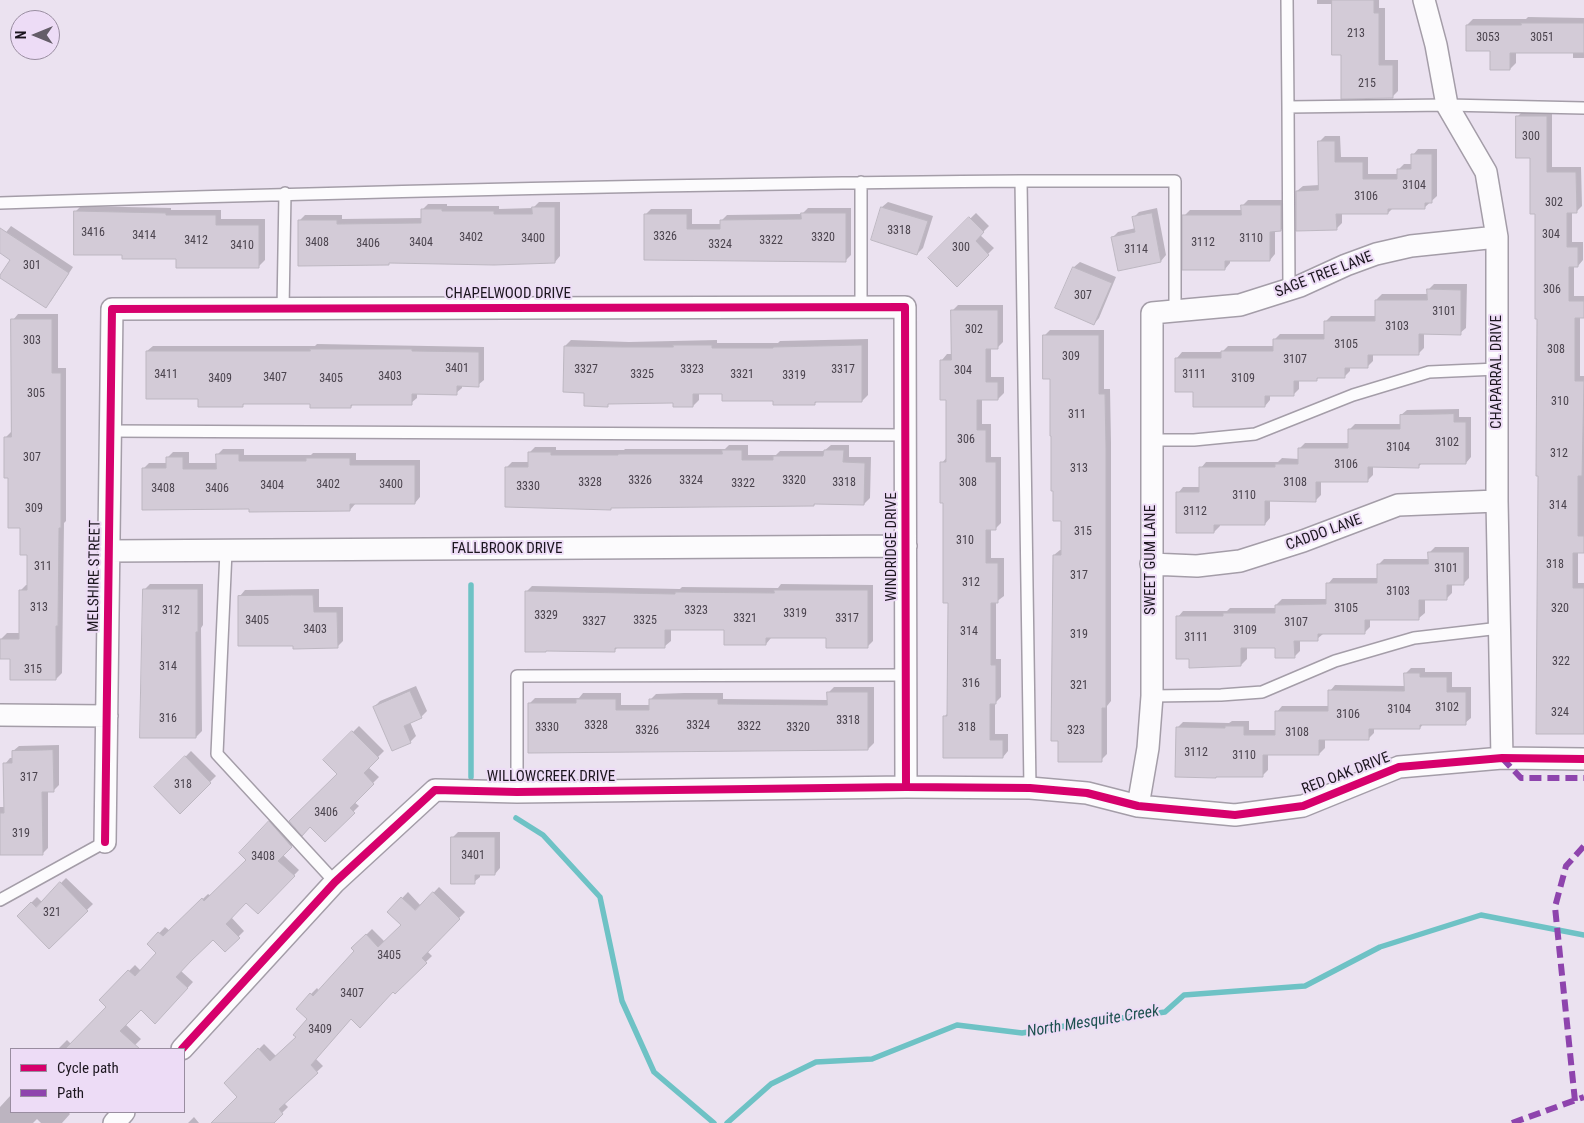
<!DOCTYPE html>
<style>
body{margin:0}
#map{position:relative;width:1584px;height:1123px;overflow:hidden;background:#ebe2f0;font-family:"Roboto Condensed",sans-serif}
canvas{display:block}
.legend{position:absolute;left:10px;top:1048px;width:175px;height:65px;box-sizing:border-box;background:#eddcf6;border:1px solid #998da0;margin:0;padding:6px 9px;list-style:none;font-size:15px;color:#1c161f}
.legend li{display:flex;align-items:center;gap:10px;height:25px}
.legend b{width:25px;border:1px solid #998da0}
.north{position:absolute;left:10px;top:10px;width:50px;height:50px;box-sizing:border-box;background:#eddcf6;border:1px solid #998da0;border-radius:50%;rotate:270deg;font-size:14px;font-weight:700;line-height:20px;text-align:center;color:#1c161f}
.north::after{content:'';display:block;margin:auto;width:18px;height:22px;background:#645d68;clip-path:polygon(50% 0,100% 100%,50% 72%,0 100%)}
</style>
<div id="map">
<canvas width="1584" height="1123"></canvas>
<ul class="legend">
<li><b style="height:6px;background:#d6006c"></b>Cycle path</li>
<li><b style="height:6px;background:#8e44ad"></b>Path</li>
</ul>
<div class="north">N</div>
</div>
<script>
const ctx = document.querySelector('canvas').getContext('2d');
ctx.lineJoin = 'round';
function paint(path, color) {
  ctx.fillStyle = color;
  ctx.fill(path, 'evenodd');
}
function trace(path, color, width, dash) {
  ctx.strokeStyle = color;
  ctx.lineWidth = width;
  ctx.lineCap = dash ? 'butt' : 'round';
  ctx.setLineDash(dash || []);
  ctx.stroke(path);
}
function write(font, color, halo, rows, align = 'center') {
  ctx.font = font + ' "Roboto Condensed",sans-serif';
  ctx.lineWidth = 4;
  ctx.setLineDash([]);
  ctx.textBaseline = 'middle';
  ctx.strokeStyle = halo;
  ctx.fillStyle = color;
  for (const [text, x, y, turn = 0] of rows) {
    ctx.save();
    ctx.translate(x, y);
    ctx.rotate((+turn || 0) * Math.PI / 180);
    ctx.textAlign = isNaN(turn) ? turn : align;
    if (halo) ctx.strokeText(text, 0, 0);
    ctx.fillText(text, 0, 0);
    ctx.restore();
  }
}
paint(new Path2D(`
 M1317,0H1379V8H1385V60H1398V91L1392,97L1342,53L1334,4H1317Z
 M1528,17L1584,18V58H1573V52H1516V63L1510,69L1467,25L1473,19H1526Z
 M1523,111H1552V167H1581L1582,206L1576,212H1572V242H1583V260L1578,266H1574V296H1584V317H1580V376H1584V552H1578V583H1584V732L1539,474L1536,213L1531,157L1517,117Z
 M1325,136H1340L1341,157H1368V174H1398V170L1404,164H1413V155L1418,149H1437V196L1424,208H1393L1388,213H1342V223L1336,229L1297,191L1303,186L1319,185V142Z
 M1248,200H1286V224L1281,230H1275V254L1270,260H1230V263L1225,269L1184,216L1190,210H1243V205Z
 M539,202H560V256L555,262L299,221L305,215H342V219L422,218V210L428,204H447V206H499V209L533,208Z
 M888,202L933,216L923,248L917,254L882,207Z
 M81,206L171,208V210H221V219H265V260L259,266L177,257L124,254L75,212Z
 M808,208H851V255L845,261L645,259V215L651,209H692V224H721V221L727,215L802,214Z
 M1157,208L1166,255L1161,261L1112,238L1118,232L1136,228L1133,218L1139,212Z
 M976,213L989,226L980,235L994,248L957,285L930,258Z
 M11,226L73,267L51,301L46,307L12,259L0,252V240Z
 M1080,262L1116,277L1099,318L1094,324L1057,308L1074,267Z
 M1434,284H1467L1466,328L1460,333H1424V348L1418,354H1373V361L1367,367H1350V371L1344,377H1319L1316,380H1299V389L1293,395H1270V400L1265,406L1194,391L1177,358L1182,352H1222L1228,346H1274V340L1280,334H1325V322L1331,316H1376V300L1382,294H1428V290Z
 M958,305H1003V342L997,348H991V377H1004V393L998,399H982V424H991V457H1001V523L995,529H991V558H1004V596L996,602V659H1001V697L995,703V734H1008V751L1003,757L944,717L948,713L949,602L942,463L947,457V399L942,360L947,354H952V311Z
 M18,314H58V368H66V521L64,523L62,673L56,679L11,658L1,639L7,633H20V591L26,585H28V554L9,476L5,438L11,432L13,320Z
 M1050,330H1104V389H1110L1111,442V701L1107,706V754L1101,760L1054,555L1060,550H1062V520L1051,378L1044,336Z
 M868,339V395L862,401H818L814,404L723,393H699V400L693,406L674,402H610L607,405L585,392L565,346L571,340L629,342L717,340V343H778L780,341Z
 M317,344L484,347V380L478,385H462V388L456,393H417V398L411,403H354L351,407L312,403H245L242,406L199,398L147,351L153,346H315Z
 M1459,409V417H1471V457L1466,463H1422L1419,466H1373V475L1367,481H1321V495L1315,501L1270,500V518L1265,524H1220V526L1214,532L1178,493L1183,487H1201V468L1206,462H1278L1282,458L1299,459V449L1305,443H1349V430L1355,424H1401V415L1407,410Z
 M729,445H748V455H776L780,451H824L831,445H849V457H871L870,498L864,504L816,503L814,505L506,468L512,462H529V453L535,447H556V450H624L625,449H725Z
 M223,449H244V455H311L313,453H356V460H420V497L415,503H356L350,510L250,508L143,469L149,463H167V458L173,452H189V463H218V454Z
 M1435,547H1469V578L1463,584H1452V593L1446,599H1425V613L1419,618H1370V627L1364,633L1323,634L1317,639L1300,640V651L1294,657L1276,646H1247V659L1241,665L1190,658L1178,617L1183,611H1227L1230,608H1276V605L1282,599H1328V584L1333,578H1378V565L1384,559H1429V553Z
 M150,584H203V625L201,628L202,731L196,737L144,590Z
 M781,584L873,585V641L867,647L827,637L771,638L766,644L726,629H671V641L665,646H619L615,650L526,592L532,586L680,589L682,587L778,588Z
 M319,589V607H343V641L337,647L294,644L240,596L245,590Z
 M1411,668H1425V672H1452V687H1471V718L1465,723H1424L1420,728H1374V733L1368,739H1325V748L1319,754H1268V770L1263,775L1177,728L1183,722L1229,723L1232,721H1249V730H1277V712L1282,706H1330V691L1335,685L1405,686V674Z
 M416,686L427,711L421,717L410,722L416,736L410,742L374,707L380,701Z
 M834,687H874V743L868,749L719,750L717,751H617L529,704L535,698H579L583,693H621V705H650V700L656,694L684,693H723V699L828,700V693Z
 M359,726L384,751L368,767L379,777L354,802L359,806L325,840L339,774L325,760Z
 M59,745V785L53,791H48V848L43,853L0,854V807H5V764L10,758H13V751L19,746Z
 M191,751L216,776L180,812L156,787Z
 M275,816L297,840L283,855L299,870L258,913L246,901L231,917L244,931L225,950L213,938L181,971L193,982L161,1017L141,1008L125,1024L141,1039L131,1049H111L109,1048L108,1049H58L67,1040L71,1044L107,1007L100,1000L135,965L141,971L158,953L149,944L165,927L170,931L208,894L211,896L248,859L269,822Z
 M458,832H500V868L495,874H480V877L474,882L452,838Z
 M66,878L93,904L49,947L18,916L37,897L42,902Z
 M439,887L465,912L427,951L432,956L395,992L393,990L351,1018L316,1059L323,1066L284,1103L288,1107L272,1123H211L239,1096L225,1083L264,1044L276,1056L297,1036L309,1019L311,994L317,988L319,991L356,951L353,948L372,929L385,942L403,925L389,912L408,892L421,906Z
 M11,1095V1112H68L70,1114L62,1123H41L37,1119L33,1123H0V1107Z
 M194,1117L199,1123H188Z`), '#0003');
trace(new Path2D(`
 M471,585V777
 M516,818L543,835L600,897L622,1001L654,1072L714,1123
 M727,1123L771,1084L816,1062L872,1059L957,1025L1022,1033L1058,1027L1165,1012L1184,995L1305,986L1380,947L1481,915L1584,935`), '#6ec2c5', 5.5);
const building = new Path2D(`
 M1332,0H1374V13H1379V65H1393V98L1341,99V55H1332Z
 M1521,23H1584V53H1510V70H1490V51H1466V25H1521Z
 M1516,116H1547V172H1576L1577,213H1567V247H1578V267H1569V301H1584V318H1575V381H1584L1582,476H1578V536H1584V553H1573V588H1584V734H1536L1538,476H1536L1537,319H1535V214H1530V158H1516Z
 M1318,141H1335V162H1363V179H1397V169H1411V154H1432V203H1425V209H1388V214H1336L1337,230L1296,231V191L1318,190Z
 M1241,205H1281V231L1270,232V261H1225V270H1182V215H1241Z
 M532,207H555V263L494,265L389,263V265L298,266V220H337V224L421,223V209H442V211H494V214H532Z
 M881,207L928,221L917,255L871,240Z
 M74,211L166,213V215H216V225H259V268H176V259H122V255H74Z
 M801,213H846V262L644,260V214H687V229H720V220L801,219Z
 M1152,213L1161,262L1118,271L1111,237L1135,232L1132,217Z
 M969,217L984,232L976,241L989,255L957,287L928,258Z
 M0,228L69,273L46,308L0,278V275L10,260L0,253Z
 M1073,267L1112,283L1094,325L1055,308Z
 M1427,289L1461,290V335L1419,334V355H1368V368H1345V378H1317V381H1294V396H1265V407H1193V392H1175V358H1221V351H1273V339H1324V321H1375V300H1427Z
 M951,310H998V349H986V382H998V400H977V430H986V462H996V530H986V563H998V603H991V665H996V704H990V740H1003V758H943V716H947L948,603H943V503H940V462H946V400H940V360H951Z
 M11,319H52V373H61V528H59L58,626H56V680H10V659H0V639H19V590H27V555H20V528H8V478H4V437H11Z
 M1043,335H1099V394H1105L1106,448V708H1102V762H1058V741H1051L1053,555H1061V521H1053V491H1051V436H1050V379H1043Z
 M673,345H712V348H773V347L862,345V402H815V405H773V401H722V394H693V407H673V403L608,404V407L584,406V393L563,392L564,346L623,347H673Z
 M310,349H412V351L479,352V387L457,386V395L412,394V405H351V408H310V404H243V407H198V399H146V351H310Z
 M1454,414V422H1466V464H1419V468L1368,467V482H1316V502L1265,501V525H1214V533H1176V492H1199V467H1275V464H1298V448H1348V429H1400V415Z
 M722,450H742V460H773V456H823L824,450H844L843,462L865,463L864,505L814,504V506L611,508V510L505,507V467H528V452H551V455H618V454H722Z
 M216,454H239V461H306V458H350V465H415V504H350V511L249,512V509L142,510V468H166V457H183V469H216Z
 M1428,552H1464V585H1447V600H1419V620H1365V634H1318V641H1294L1295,658H1275V648H1241V666L1189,668V659H1176V616H1223V613H1275V605L1326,604V583H1377V564H1428Z
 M143,589H198V632H196V738H140Z
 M774,590H868V648H826V638H766V645H724V630H665V648H615V652L546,651V652H525V591L675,594V592L774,593Z
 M292,595H313L314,612H337L338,648L293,649V646H238V596Z
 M1404,673H1420V677H1447V692H1466V725H1420V729H1369V740H1319V755H1263V777H1216V778L1175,777L1176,727L1225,728V726H1244V735H1275V711H1328V690L1404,691Z
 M410,691L422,718L404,726L411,743L392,751L373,707Z
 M827,692H868V750L528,753V703H576V699H616V710H649V699H718V704L827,705Z
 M352,731L379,758L364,773L374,784L350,808L355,813L325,842L310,827L302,836L289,821L337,774L323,760Z
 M53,750L54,792H42L43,855H0V813H4L3,763H12V751Z
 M185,756L211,783L180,814L154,787Z
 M269,821L292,847L278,861L295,876L258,914L246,903L226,924L240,938L225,952L213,940L191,961L176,977L188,988L155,1024L141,1010L120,1031L140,1049H65L106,1007L99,1000L128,970L135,976L156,953L147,944L158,932L163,936L202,898L204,901L246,860L239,853Z
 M451,837H495V875H475V884H451Z
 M60,882L88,911L49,949L17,916L31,902L36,907Z
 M433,892L460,919L422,958L427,963L395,994L393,992L360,1028L351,1019L311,1065L318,1073L279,1109L283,1114L274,1123H211L237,1097L224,1083L258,1048L270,1061L296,1037L293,1035L307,1019L296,1009L310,993L313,996L354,951L351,948L366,934L378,947L401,925L387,912L401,897L415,910Z`);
paint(building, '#d3cbd7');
trace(building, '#bdb7c1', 1);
const lane = new Path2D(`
 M1287,0L1288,107L1447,105L1584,108
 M1288,107L1289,289
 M1021,181H1175V311
 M0,203C340,192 681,184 1021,181L1030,788
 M861,307V182
 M283,309L285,193
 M111,431L905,435
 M1151,440H1194L1255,434L1353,395L1429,372L1497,369
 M226,551L217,754L335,882
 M1152,696L1221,695L1262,692L1335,661L1414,638L1500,628
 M517,792V676L906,675
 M0,900L105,842`);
const street = new Path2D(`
 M1424,0L1436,45L1447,105L1486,172L1497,237V501L1502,758
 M109,551L906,546
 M1151,564L1197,566L1240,561L1303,541L1398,505L1497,501
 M0,715L107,716
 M1138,806L1148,748L1152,696V313L1240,305L1300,286L1346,265L1376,254L1411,246L1497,237
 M105,842L112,309L905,307L906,787
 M182,1049L335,882L435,790L517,792L906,787L1030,788L1087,793L1138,806L1235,815L1303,806L1399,767L1502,758L1584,759
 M114,1123L124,1112`);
trace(lane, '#a49da8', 14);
trace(street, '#a49da8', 24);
trace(lane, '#fcfbfd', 11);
trace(street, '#fcfbfd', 21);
trace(new Path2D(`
 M1502,758L1521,778H1584
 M1575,1101L1555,907L1566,866L1584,846
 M1512,1123L1584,1097`), '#8e44ad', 6, [12, 6]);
trace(new Path2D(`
 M105,842L112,309L905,307L906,787
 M182,1049L335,882L435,790L517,792L906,787L1030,788L1087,793L1138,806L1235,815L1303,806L1399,767L1502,758L1584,759`), '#d6006c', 8);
write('12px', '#4a434d', null, [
 ["213",1356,34],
 ["3053",1488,38],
 ["3051",1542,38],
 ["215",1367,84],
 ["300",1531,137],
 ["3104",1414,186],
 ["3106",1366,197],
 ["302",1554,203],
 ["3318",899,231],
 ["3416",93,233],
 ["304",1551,235],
 ["3414",144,236],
 ["3326",665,237],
 ["3402",471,238],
 ["3320",823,238],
 ["3400",533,239],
 ["3110",1251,239],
 ["3412",196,241],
 ["3322",771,241],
 ["3408",317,243],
 ["3404",421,243],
 ["3112",1203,243],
 ["3406",368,244],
 ["3324",720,245],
 ["3410",242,246],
 ["300",961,248],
 ["3114",1136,250],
 ["301",32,266],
 ["306",1552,290],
 ["307",1083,296],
 ["3101",1444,312],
 ["3103",1397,327],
 ["302",974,330],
 ["303",32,341],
 ["3105",1346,345],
 ["308",1556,350],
 ["309",1071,357],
 ["3107",1295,360],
 ["3401",457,369],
 ["3327",586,370],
 ["3323",692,370],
 ["3317",843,370],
 ["304",963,371],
 ["3411",166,375],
 ["3325",642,375],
 ["3321",742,375],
 ["3111",1194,375],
 ["3319",794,376],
 ["3403",390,377],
 ["3407",275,378],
 ["3409",220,379],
 ["3405",331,379],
 ["3109",1243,379],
 ["305",36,394],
 ["310",1560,402],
 ["311",1077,415],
 ["306",966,440],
 ["3102",1447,443],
 ["3104",1398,448],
 ["312",1559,454],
 ["307",32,458],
 ["3106",1346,465],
 ["313",1079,469],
 ["3326",640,481],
 ["3324",691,481],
 ["3320",794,481],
 ["3328",590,483],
 ["3318",844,483],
 ["308",968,483],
 ["3108",1295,483],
 ["3322",743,484],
 ["3402",328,485],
 ["3400",391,485],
 ["3404",272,486],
 ["3330",528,487],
 ["3408",163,489],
 ["3406",217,489],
 ["3110",1244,496],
 ["314",1558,506],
 ["309",34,509],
 ["3112",1195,512],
 ["315",1083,532],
 ["310",965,541],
 ["318",1555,565],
 ["311",43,567],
 ["3101",1446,569],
 ["317",1079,576],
 ["312",971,583],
 ["3103",1398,592],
 ["313",39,608],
 ["3105",1346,609],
 ["320",1560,609],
 ["312",171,611],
 ["3323",696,611],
 ["3319",795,614],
 ["3329",546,616],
 ["3321",745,619],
 ["3317",847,619],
 ["3405",257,621],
 ["3325",645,621],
 ["3327",594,622],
 ["3107",1296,623],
 ["3403",315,630],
 ["3109",1245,631],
 ["314",969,632],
 ["319",1079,635],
 ["3111",1196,638],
 ["322",1561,662],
 ["314",168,667],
 ["315",33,670],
 ["316",971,684],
 ["321",1079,686],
 ["3102",1447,708],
 ["3104",1399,710],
 ["324",1560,713],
 ["3106",1348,715],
 ["316",168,719],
 ["3318",848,721],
 ["3328",596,726],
 ["3324",698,726],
 ["3322",749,727],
 ["3330",547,728],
 ["3320",798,728],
 ["318",967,728],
 ["3326",647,731],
 ["323",1076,731],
 ["3108",1297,733],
 ["3112",1196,753],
 ["3110",1244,756],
 ["317",29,778],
 ["318",183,785],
 ["3406",326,813],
 ["319",21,834],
 ["3401",473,856],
 ["3408",263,857],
 ["321",52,913],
 ["3405",389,956],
 ["3407",352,994],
 ["3409",320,1030]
]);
write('15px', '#1c161f', '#eddcf6', [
 ["SAGE TREE LANE",1324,275,-21],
 ["CHAPELWOOD DRIVE",508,294],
 ["CHAPARRAL DRIVE",1497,372,-90],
 ["CADDO LANE",1324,533,-20],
 ["WINDRIDGE DRIVE",892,547,-90],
 ["FALLBROOK DRIVE",507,549],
 ["SWEET GUM LANE",1151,560,-90],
 ["MELSHIRE STREET",95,576,-89],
 ["RED OAK DRIVE",1346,774,-21],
 ["WILLOWCREEK DRIVE",551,777]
]);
write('italic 16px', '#1e5150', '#eddcf6', [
 ["North Mesquite Creek",1093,1022,-9]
]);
</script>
